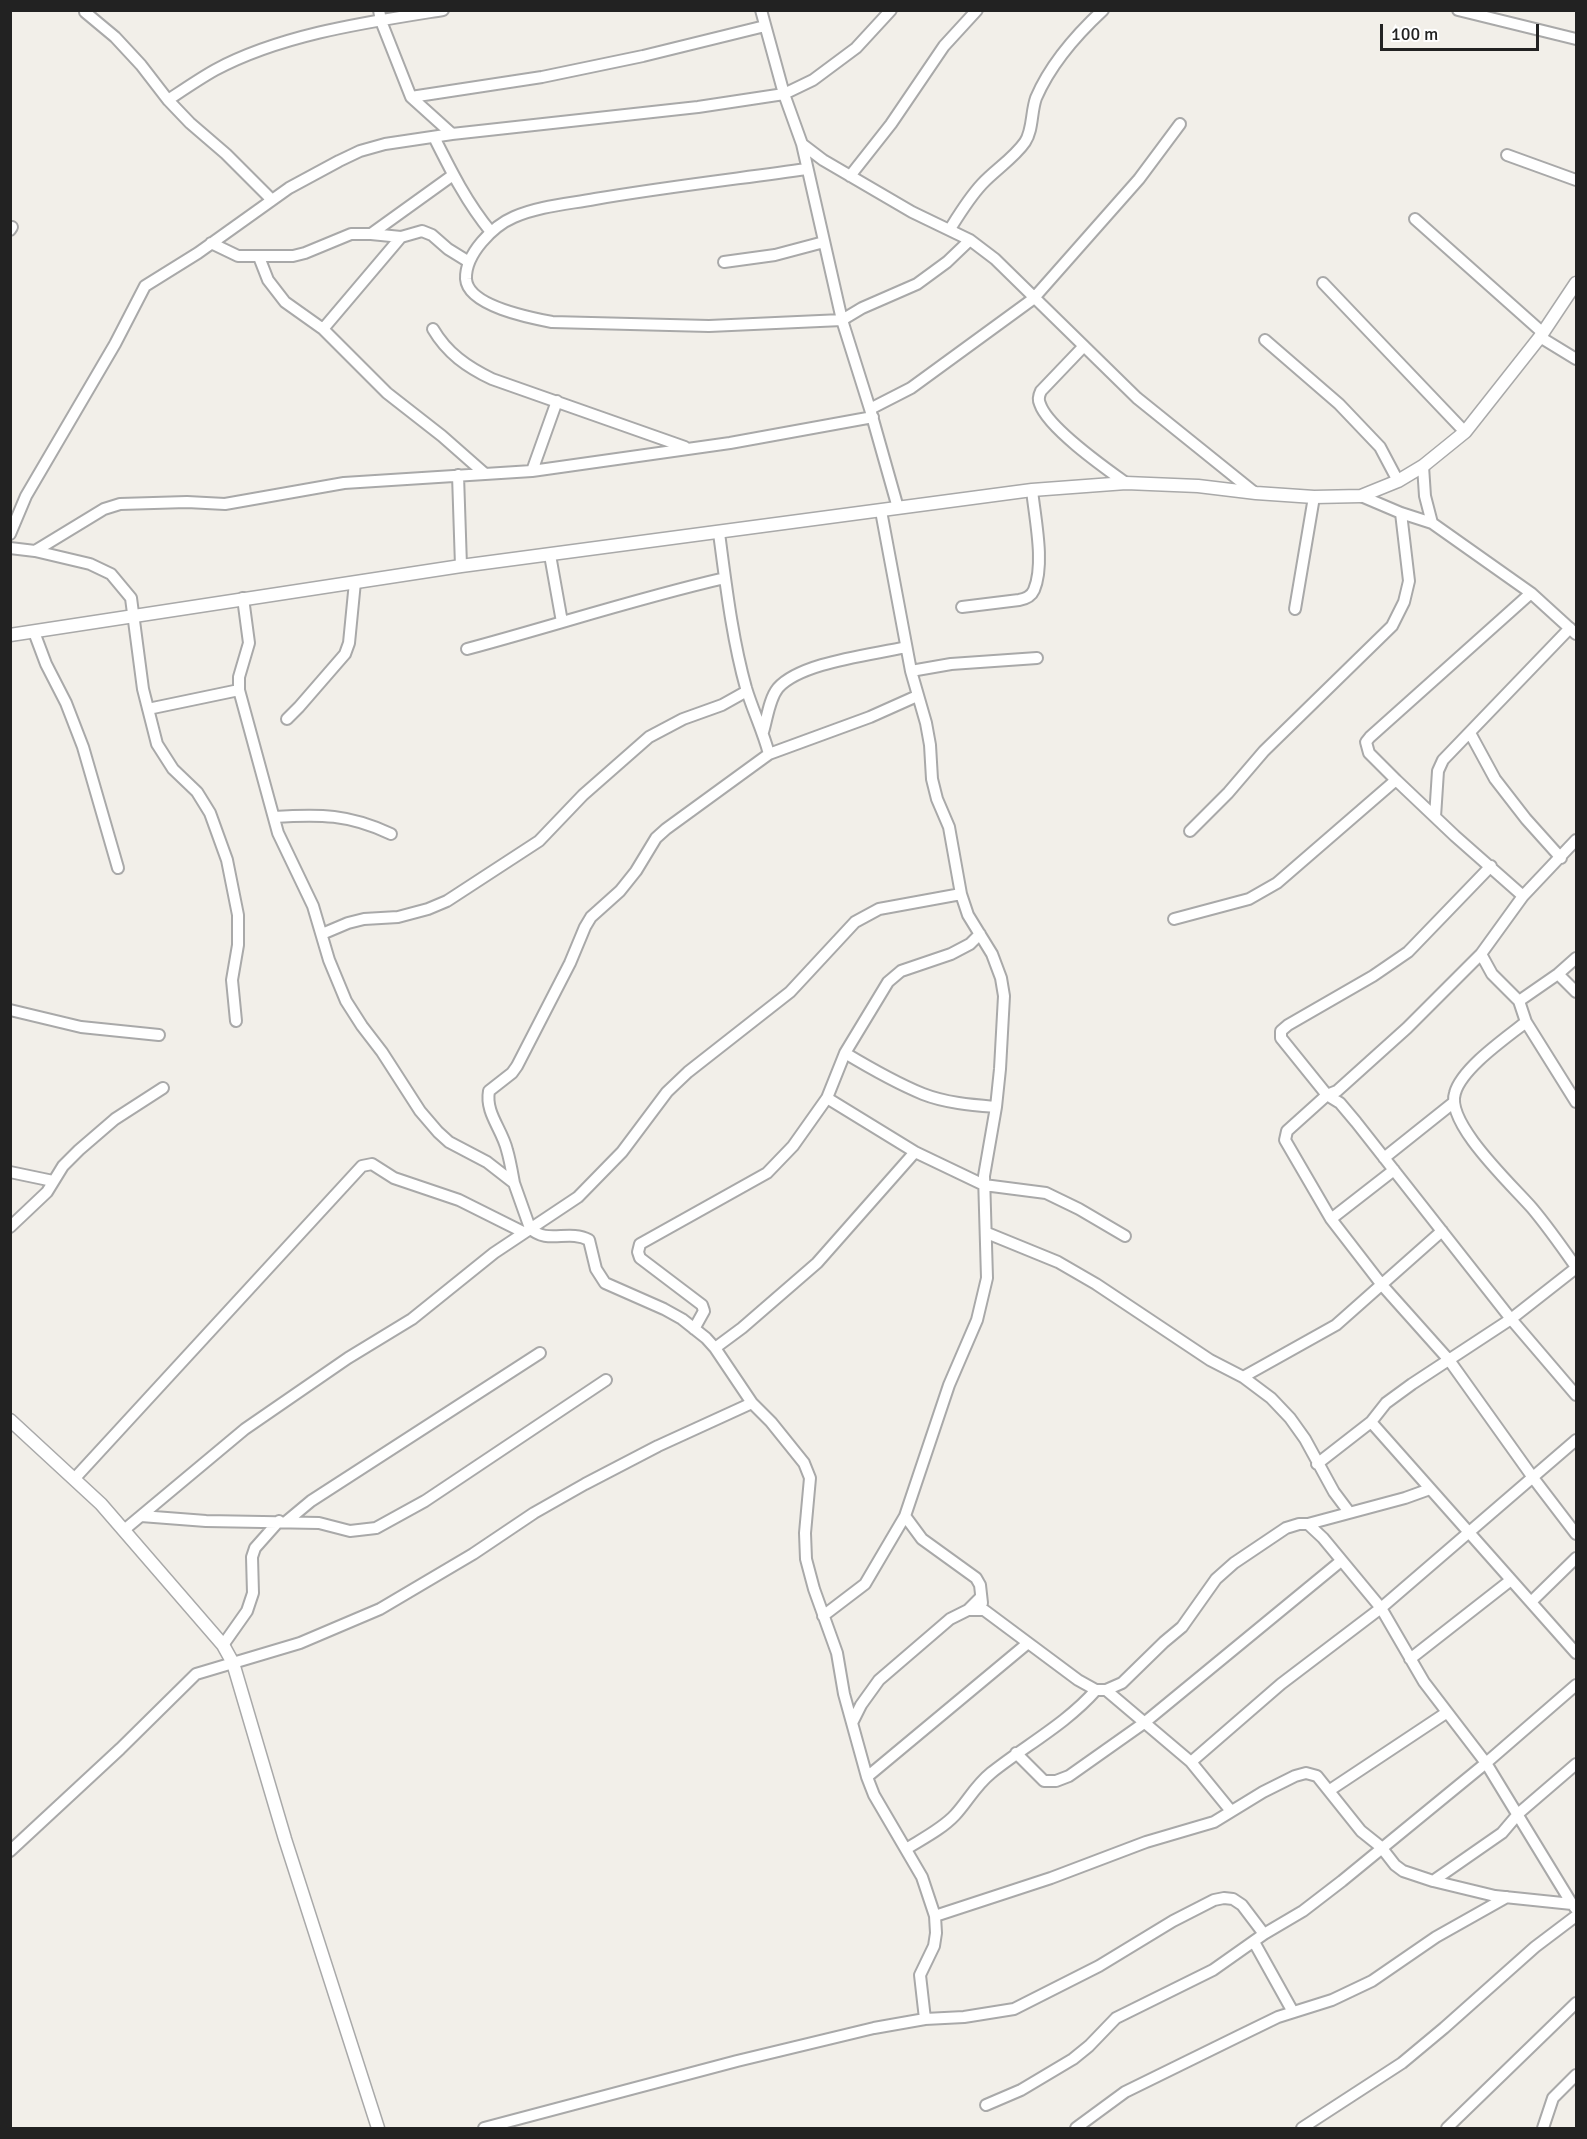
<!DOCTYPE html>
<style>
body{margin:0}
#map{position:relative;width:1587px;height:2139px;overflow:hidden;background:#f2efe9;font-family:Signika,sans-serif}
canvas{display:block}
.frame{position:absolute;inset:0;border:12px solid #222;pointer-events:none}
.scale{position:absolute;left:1380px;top:24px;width:159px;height:27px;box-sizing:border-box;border:3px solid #222;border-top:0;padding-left:8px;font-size:18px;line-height:21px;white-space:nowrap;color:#222;-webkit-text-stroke:4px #fff;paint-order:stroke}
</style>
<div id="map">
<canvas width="1587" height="2139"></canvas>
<div class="frame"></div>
<div class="scale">100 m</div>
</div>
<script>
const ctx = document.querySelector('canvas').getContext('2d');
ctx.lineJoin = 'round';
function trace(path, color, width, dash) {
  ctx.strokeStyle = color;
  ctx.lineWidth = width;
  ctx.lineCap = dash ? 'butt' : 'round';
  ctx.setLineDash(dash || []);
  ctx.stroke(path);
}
const minor = new Path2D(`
 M379,10L381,21L411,97L452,134
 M761,10L784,94L802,144L842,320L870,409L898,508
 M1458,10L1576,39
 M85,12L115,37L141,65L168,100L190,123L226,154L271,199
 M411,97L542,77L643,56L765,26
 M168,100C183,90 199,79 215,70C282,34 368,22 443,10
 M434,137C451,171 467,203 491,232
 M802,144L823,160L912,212L970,240L995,259L1137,398L1255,493
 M1507,155L1576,180
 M807,169C736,179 665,187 595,199C568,204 539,206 514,217C493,226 465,254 466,279C468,306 531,318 552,322L709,326L842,320L862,308L917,284L947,262L970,240
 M850,176L891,124L944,46L977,10
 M1415,219L1543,333
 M950,229C960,213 969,198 982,184C995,170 1014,158 1025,142C1033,130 1031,112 1036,98C1051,63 1076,35 1103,10
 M10,230L12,227
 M371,234L453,175
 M211,243L238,256H293L305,253L351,234H371L401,237L422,231L432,235L448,249L469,262
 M259,257L268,280L285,302L323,329L387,393L442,436L484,473
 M724,262L775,255L824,242
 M1323,283L1465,432
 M323,329L401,237
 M433,329C447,353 467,367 492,379L685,447
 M1540,337L1576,359
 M1265,340L1339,404L1380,447L1398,481
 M1084,346L1041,391C1039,395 1038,400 1040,404C1048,428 1105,468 1126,483
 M870,409L911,388L1033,299L1139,179L1180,124
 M1423,466L1425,496L1432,523
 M532,471L557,401
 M458,475L461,566
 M1361,496L1401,513L1432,523L1531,593L1576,634
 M719,533C726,585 732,638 746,688C753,711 763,731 769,754
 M10,534L26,496L115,344L145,286L198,253L289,188L339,161L360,151L385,144L452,134L698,107L784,94L813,80L856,48L891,10
 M10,548L35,551L90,564L111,574L131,598L143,689L157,744L173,769L197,792L210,813L227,860L238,915V945L232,980L236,1021
 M35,551L104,509L120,504L187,502L225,504L344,483L532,471L730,443L873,417
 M550,555L562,622
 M243,598L249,643L239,677V690L278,833L313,906L329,960L346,1001L362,1026L382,1052L420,1111L438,1132L449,1142L487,1162L514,1183L530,1228C547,1245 568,1229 589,1240L596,1269L605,1283L664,1309L682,1319L706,1338L715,1348L752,1403L771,1422L804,1463L810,1478L805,1533L806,1559L814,1589L837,1653L844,1694L867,1777L874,1795L922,1877L935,1916L936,1933L934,1946L920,1975L925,2019
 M962,607L1019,600C1025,599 1031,597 1034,590C1045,564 1035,519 1032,490
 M1295,609L1314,497
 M34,632L46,664L66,703L83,747L118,868
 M467,649C553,626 638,598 725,578
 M911,671L951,664L1037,658
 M148,709L239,690
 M287,719L299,707L345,654L349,643L355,582
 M763,732C767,719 769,699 778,688C801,662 872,655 906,647
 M1470,733L1495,779L1526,819L1561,858
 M1396,780L1369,753L1366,742L1370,737L1531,593
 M274,817C320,814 349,814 391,834
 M1435,817L1438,771L1443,760L1570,628
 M1190,831L1228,793L1264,751L1392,626L1404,602L1409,581L1401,513
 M1576,840L1523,896L1481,954L1407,1028L1337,1091L1327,1095L1340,1103L1356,1122L1511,1319L1576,1395
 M1491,866L1408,952L1373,976L1288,1025L1281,1031V1038L1327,1095L1287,1131L1285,1140L1331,1219L1382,1285L1449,1360L1534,1479L1576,1534
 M1174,919L1249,899L1277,883L1396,780L1455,836L1523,896
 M322,934L348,923L364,919L398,917L428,909L447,901L539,841L583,795L649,737L683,719L722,705L747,691
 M1481,954L1492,974L1519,1001L1526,1022L1576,1102
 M1558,974L1576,992
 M1519,1001L1558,974L1576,958
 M10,1010L81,1027L159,1035
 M1526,1022C1506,1038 1462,1068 1455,1093C1445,1123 1512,1185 1532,1208C1548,1227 1562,1247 1576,1267
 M845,1053C870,1068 896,1083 923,1094C946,1103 972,1105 996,1107
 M827,1098L915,1152L984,1185L1046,1193L1079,1209L1125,1236
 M1384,1158L1453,1103
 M10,1172L53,1181
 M514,1183C512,1172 510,1160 507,1150C502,1129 485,1113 489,1091L512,1073L517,1066L570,963L585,927L591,917L620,891L636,871L656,838L666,829L769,754L870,717L917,696
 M1331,1219L1394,1170
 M10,1227L47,1192L63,1166L79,1150L115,1119L163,1088
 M987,1233L1058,1262L1096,1284L1210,1360L1243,1377L1271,1398L1290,1418L1305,1439L1334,1492L1349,1512
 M694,1329L704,1311L702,1305L640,1258L638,1252L640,1244L767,1173L793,1146L827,1098L845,1053L888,982L901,971L951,954L970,944L980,934
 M715,1348L742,1328L817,1263L915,1152
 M1243,1377L1336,1325L1442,1231
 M1371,1422L1576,1653
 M1317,1464L1371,1422L1386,1403L1412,1384L1511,1319L1576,1268
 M75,1478L362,1166L372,1164L394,1178L459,1200L523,1232
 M141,1516L206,1521L319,1523L350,1531L376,1528L425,1501L606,1380
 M905,1516L922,1539L976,1578L980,1585L982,1603
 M287,1521L311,1501L540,1353
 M1308,1524L1323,1538L1381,1608L1424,1682L1486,1763L1572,1904
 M124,1530L245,1429L348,1358L412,1319L494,1253L578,1197L622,1152L667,1092L688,1072L790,992L855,922L879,909L961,894
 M1531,1602L1576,1558
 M968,1610H984L1078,1680L1096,1690H1106L1122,1683L1164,1642L1182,1627L1216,1579L1234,1563L1286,1528L1299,1524H1308L1405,1498L1430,1489
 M823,1616L865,1584L905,1516L949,1385L977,1320L987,1278L984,1176L996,1107L1000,1069L1004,996L1001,978L992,954L968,915L961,894L949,827L937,799L932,779L930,745L926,723L911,671L881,511
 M223,1645L247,1611L253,1593L252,1557L255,1548L279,1521
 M1410,1659L1511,1580
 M1106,1690L1191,1762L1231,1811
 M852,1723L861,1705L879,1680L950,1619L968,1610L981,1597
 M1016,1753L1044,1781H1056L1069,1776L1144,1723L1341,1561
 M1191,1762L1281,1684L1381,1608L1576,1440
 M867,1777L1028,1643
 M1330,1790L1446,1713
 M906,1849C922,1839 942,1829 955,1815C968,1801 975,1786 991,1773C1026,1745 1066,1724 1096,1690
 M10,1851L120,1749L196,1674L300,1643L380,1609L473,1554L534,1513L585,1484L658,1446L752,1403
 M1433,1881L1502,1833L1519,1813L1576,1764
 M935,1916L1051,1878L1146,1842L1214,1822L1263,1792L1295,1776L1306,1773L1317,1776L1361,1831L1381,1847L1395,1865L1403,1871L1433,1881L1495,1896L1572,1904L1576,1909
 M1254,1942L1293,2012
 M986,2105L1021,2090L1073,2059L1089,2046L1116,2018L1213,1970L1264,1934
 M484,2128L737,2061L874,2028L925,2019L964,2017L1014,2009L1099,1966L1173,1921L1214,1900L1224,1898L1233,1899L1242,1905L1264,1934L1303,1911L1342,1881L1486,1763L1576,1685
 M1076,2128L1125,2092L1239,2036L1278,2017L1332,2000L1372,1981L1436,1937L1507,1897
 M1302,2128L1402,2063L1444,2028L1535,1947L1576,1916
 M1447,2128L1576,2003
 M1543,2128L1553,2098L1576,2075`);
const tertiary = new Path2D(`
 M10,635L461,566L1032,490L1126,483L1198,486L1256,493L1314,497L1361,496L1398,481L1423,466L1465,432L1540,337L1576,283
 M10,1420L101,1504L223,1645L233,1663L285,1839L378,2128`);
trace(minor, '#a9a9a9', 14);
trace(tertiary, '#a9a9a9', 15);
trace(minor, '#fff', 10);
trace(tertiary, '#fff', 12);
</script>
